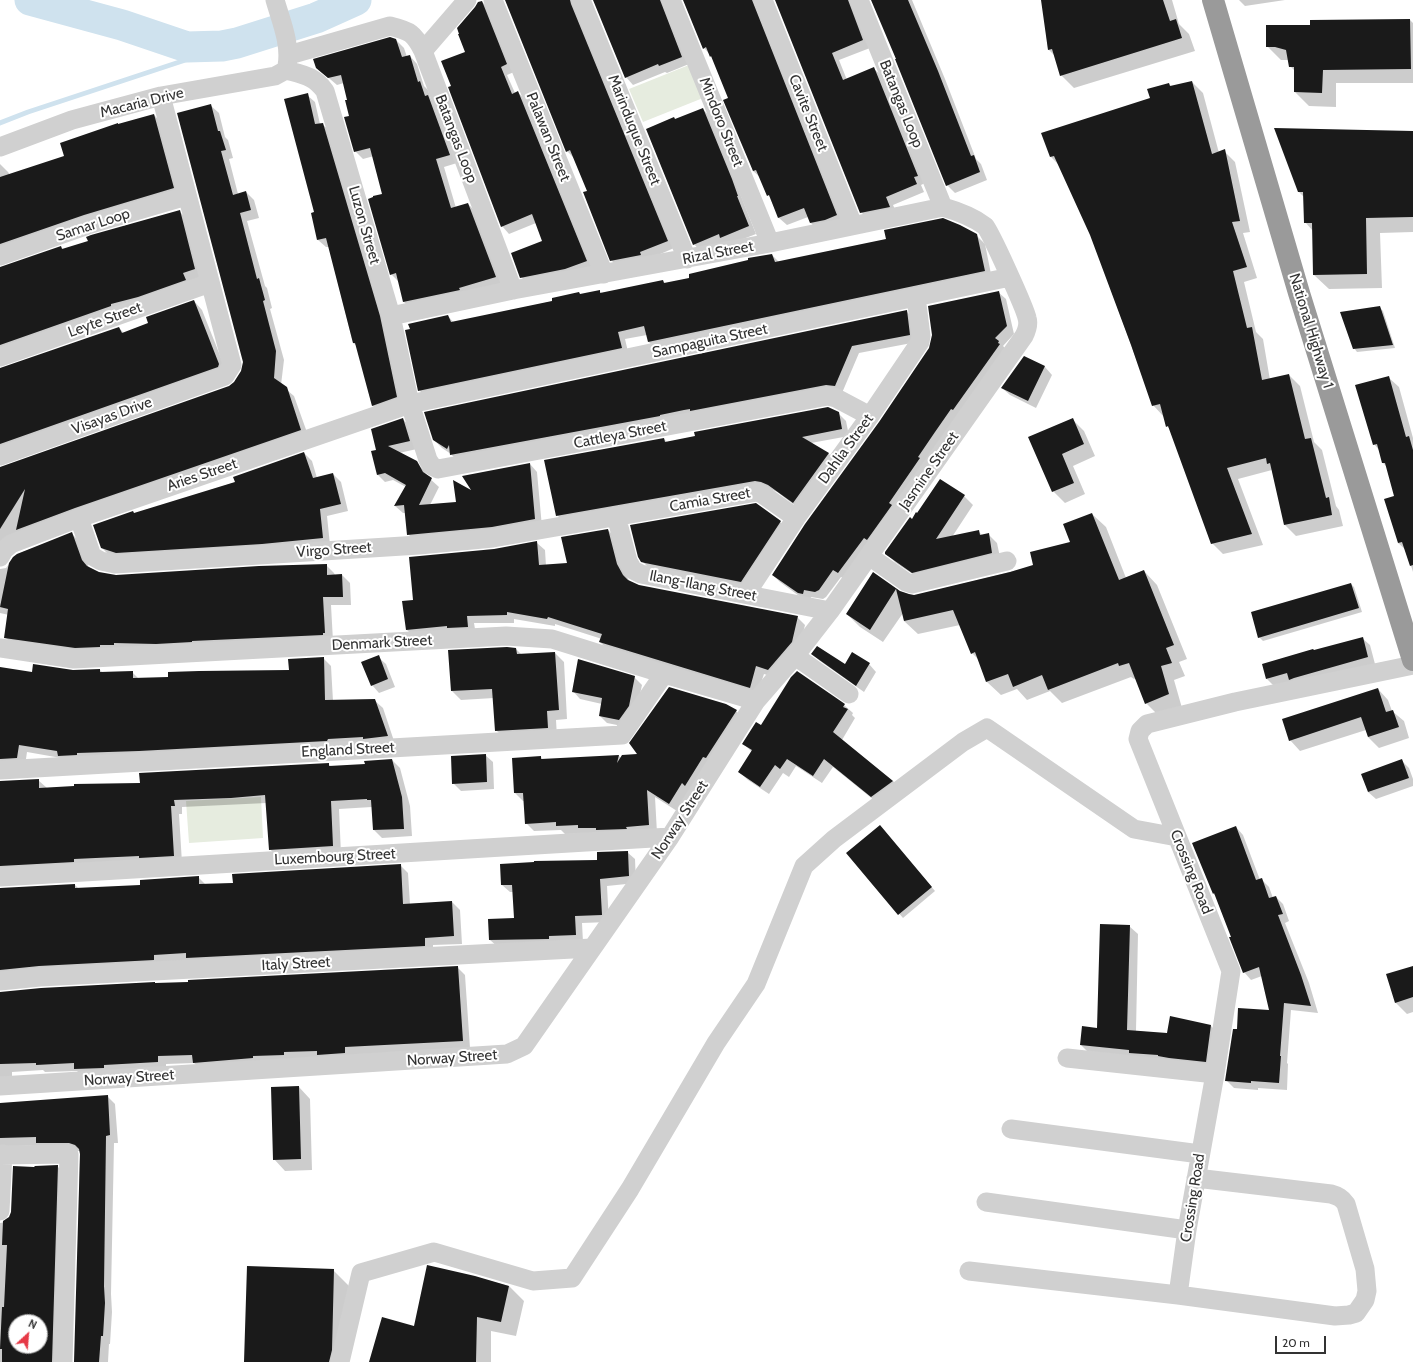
<!DOCTYPE html>
<style>
body{margin:0}
#map{position:relative;width:1413px;height:1362px;overflow:hidden;background:#fff;font-family:Cabin,sans-serif}
canvas{display:block}
.north{position:absolute;left:8px;top:1314px;width:40px;height:40px;box-sizing:border-box;background:#fff;border:1px solid #adadad;border-radius:50%;rotate:26deg;font-size:11px;font-weight:700;line-height:16px;text-align:center;color:#333}
.north::after{content:'';display:block;margin:auto;width:14px;height:18px;background:#e63946;clip-path:polygon(50% 0,100% 100%,50% 72%,0 100%)}
.scale{position:absolute;left:1275px;top:1336px;width:51px;height:18px;box-sizing:border-box;border:2px solid #333;border-top:0;padding-left:5px;font-size:12px;line-height:14px;white-space:nowrap;color:#333;-webkit-text-stroke:3px #fff;paint-order:stroke}
</style>
<div id="map">
<canvas width="1413" height="1362"></canvas>
<div class="north">N</div>
<div class="scale">20 m</div>
</div>
<script>
const ctx = document.querySelector('canvas').getContext('2d');
ctx.lineJoin = 'round';
function paint(path, color) {
  ctx.fillStyle = color;
  ctx.fill(path, 'evenodd');
}
function trace(path, color, width, dash) {
  ctx.strokeStyle = color;
  ctx.lineWidth = width;
  ctx.lineCap = dash ? 'butt' : 'round';
  ctx.setLineDash(dash || []);
  ctx.stroke(path);
}
function write(font, color, halo, rows, align = 'center') {
  ctx.font = font + ' Cabin,sans-serif';
  ctx.lineWidth = 4;
  ctx.setLineDash([]);
  ctx.textBaseline = 'middle';
  ctx.strokeStyle = halo;
  ctx.fillStyle = color;
  for (const [text, x, y, turn = 0] of rows) {
    ctx.save();
    ctx.translate(x, y);
    ctx.rotate((+turn || 0) * Math.PI / 180);
    ctx.textAlign = isNaN(turn) ? turn : align;
    if (halo) ctx.strokeText(text, 0, 0);
    ctx.fillText(text, 0, 0);
    ctx.restore();
  }
}
paint(new Path2D(`
 M689,65L703,98L643,122L629,89Z
 M261,797L263,838L189,843L186,801Z`), '#e6ecdf');
paint(new Path2D(`
 M506,0H581L674,248L647,260L619,268L611,260L588,191L574,158L567,151Z
 M594,0H671L689,64L667,73L665,72L633,85L626,77Z
 M684,0H763L844,223L818,231L811,223L808,217L787,225L779,218L761,178L753,171L730,98L714,59L704,48Z
 M776,0H855L870,48L839,60L847,80L874,69L882,76L925,183L921,185L924,192L893,205L897,214L869,220L861,212Z
 M872,0H912L945,79L976,159L981,164L987,180L955,193L947,185L898,59Z
 M1042,0H1172L1179,24L1189,34L1195,51L1074,88L1061,75L1054,55L1048,49Z
 M1239,0H1285L1245,6Z
 M482,2L490,9L514,72L507,75L515,93L518,92L525,100L594,268L529,285L521,277L544,241L536,223L509,234L502,226L452,86L466,52Z
 M1410,20L1413,23V83H1336V107L1309,106L1295,92V71L1290,66L1289,60H1281L1267,46L1311,26Z
 M396,40L404,48L407,57L410,56L417,64L424,86L428,90L431,99L435,104L457,163L444,167L456,208L468,204L476,212L503,284L412,310L404,302L399,282L391,274L384,194L374,156L363,159L355,151L348,101L344,83L337,85L317,68Z
 M1192,82L1203,93L1219,153L1224,151L1235,162L1250,232L1243,233L1257,278L1244,282L1256,332L1263,339L1270,380L1289,375L1300,386L1314,442L1322,450L1336,506L1339,510L1343,526L1296,536L1285,525L1272,470L1238,479L1263,545L1223,554L1212,543L1171,430L1167,426L1164,417L1153,405L1091,235L1059,165L1050,156L1151,99L1169,84L1172,87Z
 M307,95L315,102L320,124H322L330,131L387,325L404,404L380,413L372,405L357,346L353,343L329,247H326L318,240L312,214L315,213Z
 M210,105L219,113L225,137L228,140L233,158L229,159L238,194L246,192L254,200L259,218L247,221L265,286L267,288L272,308L270,309L284,360L281,385L294,396L309,438L0,557V468L229,387L235,383L242,371L244,362Z
 M703,109L710,117L756,234L728,245L701,252L694,244L676,120Z
 M154,115L162,123L181,196L0,257V164L8,172L10,175L65,157L119,125Z
 M1413,132V232L1380,233L1382,288L1329,289L1314,275L1313,231L1305,222L1304,197L1298,191Z
 M179,211L187,219L203,277L0,358V268L61,247L64,250Z
 M977,236L985,244L992,279L656,350L649,342L647,335L625,339L629,356L427,398L419,390L448,316L454,323L599,291L602,293L663,281L666,284L691,279L772,255L779,262L887,240Z
 M998,292L1006,299L1014,334L1003,346L1006,349L846,580L841,577L826,597L823,599L811,597L810,601H806L780,582L773,575Z
 M194,301L202,310L227,373L0,457V369L119,328L124,333L149,324Z
 M1379,307L1383,311L1395,348L1357,352L1354,348Z
 M906,311L914,319L917,342L859,353L842,393L459,463L451,454L442,448L434,440Z
 M1024,357L1045,367L1052,375L1036,408L1010,395L1002,388Z
 M1388,377L1399,387L1413,438V572L1406,550L1398,543L1395,497L1387,467L1383,463L1379,450L1374,444Z
 M838,413L846,421L849,436L811,443L829,454L836,462L801,510L777,492L770,489L565,523L557,515L664,439L667,442Z
 M403,419L410,427L417,449L399,453L416,462L424,470L428,477L439,487L430,505L457,503L474,492L530,464L537,472L542,527L416,542L408,534L406,513H403L395,506L406,487L393,480L385,482L378,475L377,450Z
 M1072,419L1084,431L1095,456L1073,466L1085,494L1065,503L1053,491L1030,437Z
 M304,453L312,461L317,478L333,474L341,482L348,511L327,516L330,545L110,556L102,548L135,514L236,482Z
 M964,496L973,505L952,537L979,532L982,535L988,534L997,543L1001,562L923,581L896,563L886,553L912,520Z
 M1092,514L1106,527L1126,578L1144,571L1157,585L1187,659L1179,662L1185,676L1174,680L1182,708L1159,716L1146,703L1136,678L1134,679L1131,677L1062,703L1050,691L1027,700L1017,689L1001,695L987,682L979,660L972,653L960,625L918,634L904,621L903,613L883,642L860,627L847,614L873,574L899,592L914,596L1034,566L1072,543Z
 M780,522L788,529L748,589L650,569L642,561Z
 M608,530L616,538L626,575L630,582L636,585L797,617L805,625L799,650L776,678L764,674L757,695L608,650L600,642L602,639L555,624V626L514,619V623H474L476,635L415,638L407,630L414,601L494,550L537,543L545,550L546,566L568,564Z
 M72,534L80,542L89,568L98,573L113,576L326,565L334,573L335,575H342L350,583L351,605H331L333,641L108,653L13,645L5,637L9,615L0,613V569L6,568L17,554Z
 M1351,584L1354,587L1362,612L1263,641L1259,637Z
 M1362,638L1370,645L1375,664L1274,686L1267,679L1314,651Z
 M516,649L522,655L555,653L564,662L567,719L556,720L557,737L505,739L496,730L494,698L461,700L452,691Z
 M812,654L845,665L869,664L876,672L864,692L820,661Z
 M378,657L386,664L395,687L379,693L372,685Z
 M323,658L331,666L333,701L374,700L383,708L395,744L61,758L27,752L25,766L0,763V668L32,673L100,670L103,673L132,672L139,679L290,671Z
 M634,677L642,685L636,713L627,727L607,723L600,716L602,704L580,699L573,691Z
 M1378,689L1388,700L1392,711L1404,721L1409,738L1379,748L1368,737L1366,730L1300,751L1290,740Z
 M726,705L736,711L744,719L677,811L655,797L657,833L565,834L561,830L534,831L526,823L525,801H523L515,793L541,757L543,760L619,756L621,758L639,755Z
 M844,705L853,713L852,715L855,718L842,740L893,781L901,789L880,805L833,767L822,783L796,766L789,777L783,773L769,794L748,780L739,772L752,752L743,743L761,727Z
 M485,755L493,762L494,789L461,791L453,783Z
 M392,760L400,768L410,806L412,836L382,838L374,830L372,807L339,809L341,854L278,858L270,849L267,803L182,807V814H179L182,863L0,878V782L38,780L47,788L141,784L328,764L332,767L366,765Z
 M1402,761L1409,768L1413,779V786L1376,799L1368,792Z
 M1236,827L1243,835L1260,880L1261,879L1269,887L1273,898L1276,897L1283,904L1289,921L1285,923L1309,983L1318,1013L1291,1010L1287,1063L1288,1064L1287,1090L1258,1088V1090L1234,1088L1226,1080L1238,1030L1271,1012L1262,976L1251,980L1244,972L1232,937L1216,896L1213,893Z
 M883,830L935,891L903,918L847,853Z
 M627,852L635,859L636,883L607,886L609,922L582,923L583,942L498,947L490,940L515,919L514,892H510L502,885L598,861Z
 M400,865L408,873L410,904L452,902L460,910L462,944L433,945V954L0,982V889L75,885L79,889L141,886L198,877L206,885L234,883Z
 M1129,926L1138,934L1136,1031L1168,1034L1171,1017L1211,1026L1220,1035L1214,1070L1090,1054L1081,1045L1098,1029Z
 M457,967L465,975L470,1048L202,1070L194,1063L166,1064V1070L83,1077L77,1071L45,1072L43,1070L12,1072V1081H0V993Z
 M1413,967V1012L1407,1014L1395,1002Z
 M299,1087L310,1099L312,1170L285,1171L274,1159Z
 M107,1096L115,1104L118,1143H114L111,1294L112,1312L110,1344H109L108,1362H75L80,1151H45L38,1145L0,1147V1104Z
 M57,1166L65,1174L60,1362H0V1223L6,1222L10,1218L35,1168ZM16,1322H40V1346H16Z
 M333,1270L349,1286L347,1362H245Z
 M475,1277L509,1286L524,1301L516,1336L491,1331V1362H370Z`), '#0003');
trace(new Path2D(`
 M0,123L28,112L237,43`), '#cfe2ee', 5);
trace(new Path2D(`
 M30,0L122,25L187,47L222,46L237,43L316,18L356,0`), '#cfe2ee', 31);
paint(new Path2D(`
 M505,0H570L571,4L668,241L640,252L641,255L610,261L583,192L587,191L570,150L566,152Z
 M593,0H660L682,57L659,66L658,64L625,78Z
 M683,0H752L837,215L825,220L810,223L804,208L778,218L769,195L767,196L756,170L753,171L723,100L728,98L711,56L710,57L706,47L703,49Z
 M775,0H848L863,40L832,53L843,80L874,67L918,176L914,177L917,184L886,197L890,207L860,213Z
 M871,0H908L938,71L971,156L974,155L980,172L946,186L895,59H896Z
 M1041,0H1163L1170,21L1176,19L1182,38L1060,76L1052,49L1048,50Z
 M482,1L507,64L501,67L512,94L518,91L587,261L565,269L520,278L511,253L542,241L532,214L501,227L448,87L451,86L441,61L465,52L458,34H459L457,28L475,7L478,2Z
 M1410,19L1411,69L1323,70L1322,93L1294,92V67H1289L1286,50L1275,47H1266V25H1310V20Z
 M390,37L396,39L402,57L410,55L418,82L420,81L425,96L428,95L450,155L436,159L451,208L468,203L496,277L459,288L460,290L403,302L396,273L390,275L368,199L373,197V196L382,194L370,148L354,152L344,117L349,116L345,100H347L341,75L328,78L316,68L313,59Z
 M1192,81L1212,154L1225,149L1240,221L1232,222L1247,267L1233,271L1247,328L1252,327L1262,380L1289,374L1305,439L1311,438L1326,498L1329,497L1332,515L1284,525L1270,463L1267,464L1266,458L1227,468L1252,534L1211,544L1168,426L1166,427L1160,404L1152,406L1131,345L1090,235L1054,156L1050,157L1041,133L1150,98L1147,89L1169,83L1170,86Z
 M308,93L315,124L323,123L380,316L397,397L372,406L355,343H353L326,238L317,240L311,213L314,212L284,99Z
 M211,104L218,131H220L226,150L221,151L233,195L246,191L251,210L240,213L257,279L259,278L265,300L263,301L276,351L274,378L287,387L301,430L75,508L16,530L25,489L0,529V467L229,386L234,382L241,371L243,362L177,113Z
 M703,108L732,179L738,196H737L749,226L720,238L719,234L693,245L646,129L674,117L675,119Z
 M154,114L174,188L84,215L0,244V177L64,156L60,143L118,123V124Z
 M1274,128L1413,131V217L1366,218L1367,274L1313,275L1312,223H1304L1303,192H1298Z
 M180,210L195,269L183,273L186,280L138,297L111,304V306L0,345V267L61,246L62,249L88,241L86,237L91,235Z
 M943,218L960,225L977,234L985,271L648,342L644,326L618,332L622,348L418,391L405,330L410,329L408,324L448,315L451,322L552,301V298L579,292L580,294L600,290V293L663,280L664,283L689,278V274L748,260V258L772,254L775,262L886,239L884,230Z
 M999,291L1007,326L995,338L999,341L998,343L1000,344L953,410L951,409L935,432L918,457L920,458L889,503L892,505L867,540L864,538L838,573L833,570L819,590L815,592L804,590L803,594L798,593L772,575L805,524L879,422L929,348L932,335L928,306Z
 M194,300L219,364L218,367L0,444V368L119,327L122,333L148,323L146,317Z
 M1380,306L1393,345L1353,349L1340,312Z
 M907,310L910,335L852,346L835,386L826,385L690,411V409L684,410L660,415V416L450,455L449,445L447,449L433,440L424,412Z
 M1024,356L1045,366L1028,401L1001,388Z
 M1389,376L1406,437L1409,436L1413,450V565L1410,566L1402,542L1398,543L1384,499L1394,496L1385,463H1382L1377,444L1373,445L1355,385Z
 M828,407L839,412L842,429L802,437L829,453L793,503L768,485L761,482L755,481L556,516L544,460L664,438L665,442L695,436L694,432Z
 M403,418L410,441L388,446L417,461L423,472L432,478L419,505L456,502L453,480L471,490L462,476L530,463L535,519L492,527L407,535L404,505L394,506L406,485L385,473L377,475L371,451L376,450L371,429Z
 M1073,418L1084,444L1062,454L1074,483L1052,492L1028,437Z
 M304,452L313,478L333,473L341,504L320,509L323,538L262,544L116,553L101,548L93,525L133,511L134,513L235,482L233,477Z
 M940,479L965,495L936,539L979,530L980,535L989,533L992,553L912,573L885,554V552L910,517L912,519L916,512L917,513Z
 M756,503L781,521L741,582L645,563L641,562L638,557L630,525Z
 M1092,513L1119,580L1144,570L1174,645L1166,648L1172,663L1161,666L1169,694L1145,704L1129,663L1119,666L1118,663L1048,690L1042,675L1013,687L1008,674L986,682L975,652L971,654L953,610L904,621L896,589L870,630L846,614L873,572L900,591L909,594L914,595L1010,572L1033,565L1030,552L1070,542L1063,524Z
 M608,529L617,564L623,575L628,580L639,585L798,616L792,642L768,670L756,666L750,688L599,642L602,634L548,617L547,619L507,612V615L467,616L468,627L447,628V626L406,630L402,601L413,600L409,557L494,549L537,541L539,565L567,563L561,537Z
 M72,532L82,560L87,566L99,572L116,575L259,566L327,564V575L342,574L343,597H323L325,633H323V635L192,641V642L156,644L114,643V645H100V647L75,648L4,638L8,609L0,607L9,563L13,557L17,554Z
 M1351,583L1359,608L1258,638L1251,612Z
 M1363,637L1368,657L1294,678L1289,680L1287,673L1266,679L1262,664L1313,649L1314,650Z
 M817,646L845,664L852,652L870,663L856,686L811,654Z
 M507,647L516,648L517,654L555,652L559,710L547,711L548,728L495,731L492,689L451,691L448,650Z
 M379,655L388,679L371,686L361,662Z
 M324,657L325,700L375,699L388,736L363,739V737L328,739L327,741L139,751L77,753V755L58,756L57,751L19,745L17,758L0,759V667L32,672L33,664L73,670L100,669V672L133,671V678L168,677V672L199,671L289,670L288,659Z
 M578,659L635,676L629,706L619,720L599,716L602,698L572,692Z
 M797,671L845,704L843,707L848,709L833,732L893,781L871,797L824,759L813,776L787,759L780,769L775,765L760,787L738,772L752,750L742,744L756,722L761,725L791,677Z
 M669,687L726,704L737,710L706,758L703,757L685,786L682,783L669,804L647,790L649,825L626,827L627,829L596,830V828H578V825L556,826V822L525,824L523,793H514L512,758L541,756V759L619,755L617,763L622,755L637,754L629,743Z
 M1378,688L1386,712L1393,710L1399,727L1368,737L1361,717L1289,741L1282,719Z
 M486,754L487,782L452,784L451,756Z
 M392,759L402,797L404,829L373,830L371,800H367V799L331,801L333,846L269,850L265,795L231,798L174,800L175,806H171L174,856L139,858V856L74,859V862L0,866V781L39,779V788L74,786V784L140,783L139,773L329,763V766L365,764L364,761Z
 M1402,759L1409,778L1368,792L1361,774Z
 M880,825L932,887L898,915L846,853Z
 M1236,826L1256,880L1262,878L1269,898L1276,896L1283,914L1278,915L1301,975L1311,1006L1284,1003L1280,1056H1281L1279,1083L1251,1081V1083L1225,1081L1233,1029H1237L1238,1008L1269,1010L1259,967L1243,973L1229,937H1231L1214,893L1213,894L1192,843Z
 M628,851L629,876L600,879L602,915L575,916L576,935L549,936V939L489,940L488,919L514,918L512,885H501L500,864L534,862V861L597,860V852Z
 M401,864L403,904L452,901L454,936L425,938V946L186,958V953L154,955V960L39,966L0,970V888L75,884V888L140,885V880L199,876V884L233,883L232,874Z
 M1100,924L1130,925L1127,1030L1167,1033L1170,1016L1211,1025L1206,1062L1169,1058L1158,1056V1055L1129,1053V1050L1080,1045L1082,1026L1097,1028Z
 M458,966L463,1041L345,1047V1053L317,1055V1051L284,1052V1055L253,1056V1058L193,1063L192,1055L158,1056V1062L104,1065V1068L74,1069V1063L36,1065V1063L0,1064V992L41,988L155,982V983L188,982V980Z
 M1413,966V997L1395,1003L1386,974Z
 M299,1086L301,1159L273,1160L271,1087Z
 M108,1095L110,1135L106,1136L104,1286L105,1303L103,1336H101L99,1362H74L80,1154L79,1149L75,1145L69,1143H36V1137L0,1138V1103Z
 M58,1165L52,1362H2V1349H0L2,1307H4L7,1245H2L3,1221L9,1217L11,1212L13,1166L34,1167L35,1166ZM16,1322H40V1346H16Z
 M427,1265L475,1276L509,1286L501,1322L477,1317L476,1362H369L382,1317L414,1326Z
 M247,1266L334,1269L332,1350L329,1362H244Z`), '#1a1a1a');
trace(new Path2D(`
 M275,0C281,21 291,44 287,66
 M467,0L423,51L513,290
 M493,0L604,274
 M581,0L687,259
 M671,0L770,243
 M763,0L853,225
 M859,0L943,207
 M289,55L390,26C410,31 414,33 423,51
 M286,70C304,75 314,76 325,91L391,316L410,404L428,460L432,466L438,469L828,396L836,398L870,416
 M0,147L72,120L161,96L275,76L286,70
 M0,256L88,225L187,196
 M0,357L210,283
 M0,456L225,376L232,365L161,96
 M616,516L628,561L633,570L641,574L830,611
 M79,518L92,556L101,561L115,564L419,545L493,538L757,492L762,494L796,518
 M869,556L906,582L912,584L1007,561
 M0,557L4,550L11,544L79,518L410,404L1010,277
 M746,594L796,518L870,416L920,342L921,336L916,297
 M0,648L74,659L506,636L552,639L664,674L756,701
 M795,656L849,694
 M0,770L622,735L664,674
 M0,877L670,837
 M0,981L40,977L592,948
 M1067,1058L1215,1074
 M0,1086L507,1054L524,1046L670,837L756,701L795,656L830,611L1024,336C1027,330 1029,324 1027,318C1025,308 990,231 985,226C973,217 957,211 943,207L770,243L513,290L391,316
 M1011,1129L1200,1154
 M0,1155L69,1154L63,1362
 M986,1202L1187,1230
 M0,1211L3,1154
 M969,1271L1178,1295L1335,1316L1349,1315L1356,1313L1365,1300L1367,1291L1365,1269L1346,1204C1342,1198 1338,1196 1331,1194L1196,1178
 M1178,1295L1187,1230L1215,1074L1231,971L1138,739L1140,731L1147,724L1235,702L1413,665
 M340,1362L361,1273L434,1252L533,1281L572,1278L630,1189L716,1043L756,984L804,866L834,839L963,742L987,728L1134,829L1177,837`), '#d0d0d0', 19);
trace(new Path2D(`
 M1213,0L1299,293L1413,660`), '#9a9a9a', 22);
write('15px', '#333', '#fff', [
 ["Macaria Drive",142,103,-14],
 ["Batangas Loop",901,104,68],
 ["Cavite Street",808,113,68],
 ["Mindoro Street",721,122,68],
 ["Marinduque Street",634,130,68],
 ["Palawan Street",548,137,68],
 ["Batangas Loop",456,139,69],
 ["Samar Loop",93,225,-18],
 ["Luzon Street",364,225,74],
 ["Rizal Street",718,253,-11],
 ["Leyte Street",105,320,-20],
 ["National Highway 1",1311,331,73],
 ["Sampaguita Street",710,341,-12],
 ["Visayas Drive",112,416,-20],
 ["Cattleya Street",620,435,-11],
 ["Dahlia Street",846,449,-54],
 ["Jasmine Street",929,471,-55],
 ["Aries Street",202,475,-19],
 ["Camia Street",710,500,-10],
 ["Virgo Street",334,550,-4],
 ["Ilang-Ilang Street",703,586,11],
 ["Denmark Street",382,643,-3],
 ["England Street",348,750,-3],
 ["Norway Street",680,820,-57],
 ["Luxembourg Street",335,857,-3],
 ["Crossing Road",1191,872,68],
 ["Italy Street",296,964,-3],
 ["Norway Street",452,1058,-4],
 ["Norway Street",129,1078,-4],
 ["Crossing Road",1193,1198,-81]
]);
</script>
